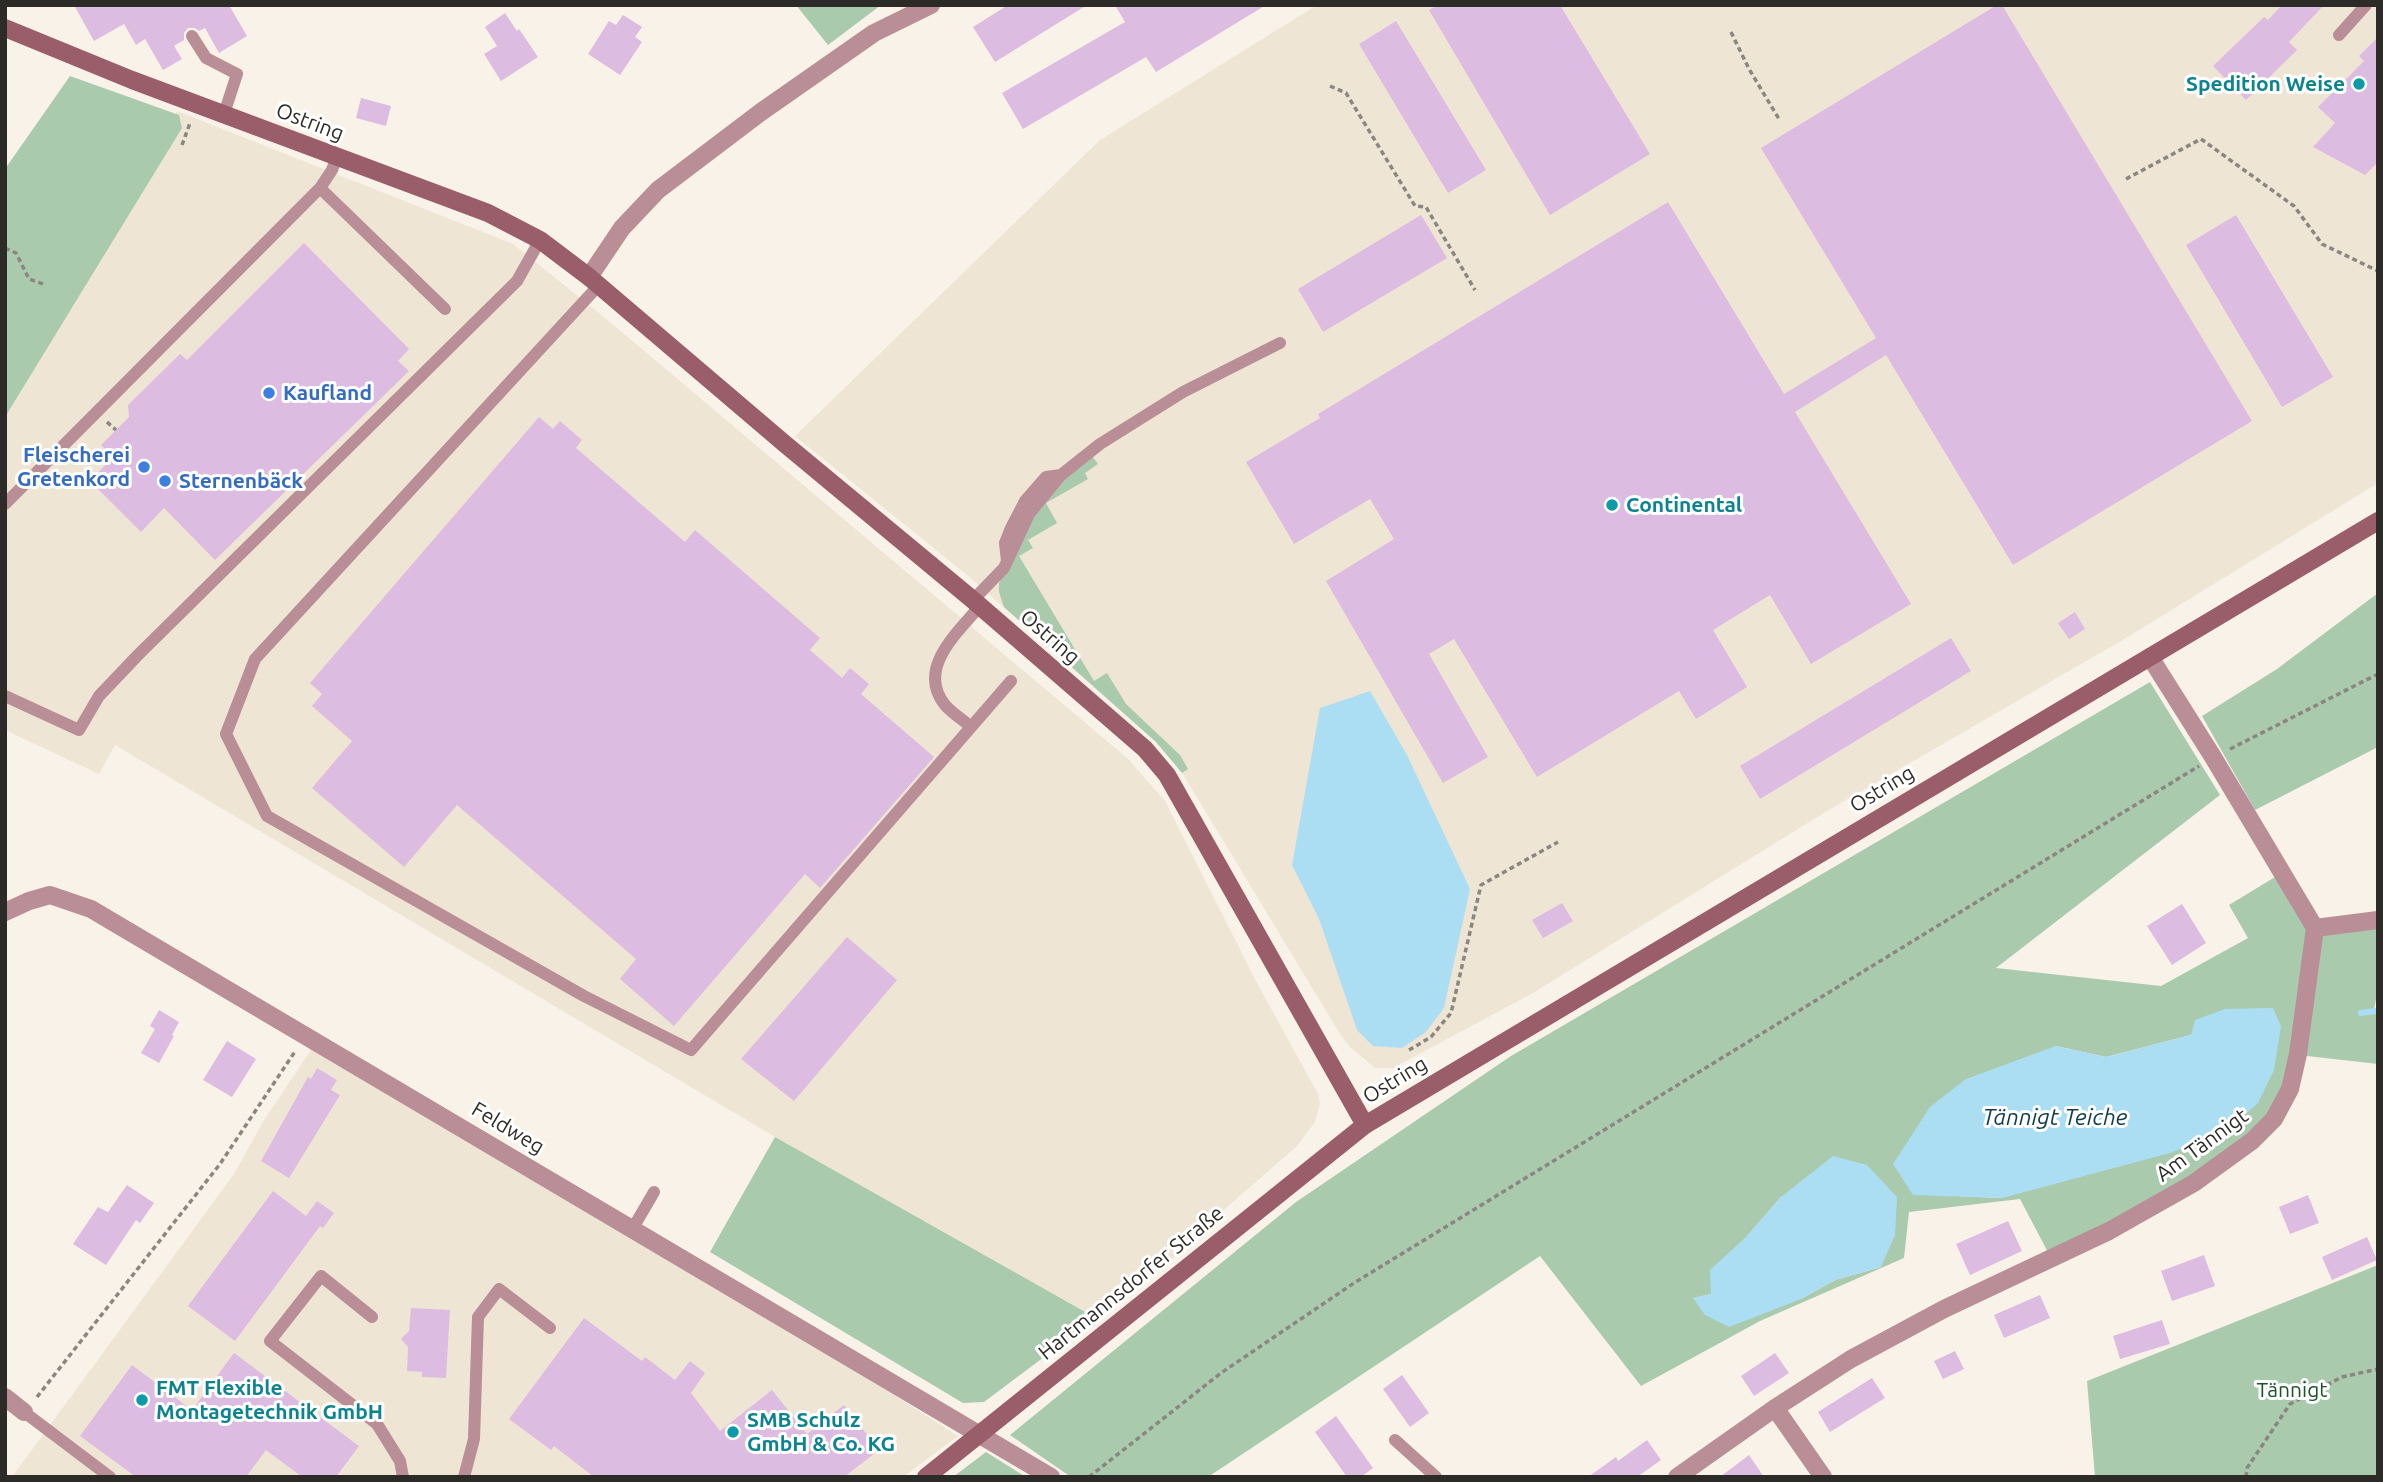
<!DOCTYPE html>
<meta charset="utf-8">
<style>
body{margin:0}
#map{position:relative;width:2383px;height:1482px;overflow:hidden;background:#f8f2e8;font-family:Ubuntu,sans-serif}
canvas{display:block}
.frame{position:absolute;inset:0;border:7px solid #2d2b27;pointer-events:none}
</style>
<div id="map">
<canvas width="2383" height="1482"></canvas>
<div class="frame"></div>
</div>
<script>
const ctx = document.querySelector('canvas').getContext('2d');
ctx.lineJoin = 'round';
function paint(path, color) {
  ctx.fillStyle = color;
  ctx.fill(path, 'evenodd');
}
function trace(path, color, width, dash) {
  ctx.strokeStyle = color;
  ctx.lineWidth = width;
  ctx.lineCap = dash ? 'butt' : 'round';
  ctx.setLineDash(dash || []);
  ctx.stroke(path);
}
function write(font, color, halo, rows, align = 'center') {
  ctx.font = font + ' Ubuntu,sans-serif';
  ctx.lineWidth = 6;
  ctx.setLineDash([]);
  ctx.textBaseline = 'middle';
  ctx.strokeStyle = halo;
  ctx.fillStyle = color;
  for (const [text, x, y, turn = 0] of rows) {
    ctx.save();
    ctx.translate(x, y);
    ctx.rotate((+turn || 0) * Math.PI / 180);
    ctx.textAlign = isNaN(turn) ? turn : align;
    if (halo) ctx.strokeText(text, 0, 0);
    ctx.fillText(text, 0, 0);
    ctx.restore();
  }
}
paint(new Path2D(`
 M1317,5H2378V483L2126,638L1827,811L1533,993L1393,1068H1375L1350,1047L1340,1034L1178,766L1156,742L967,575L795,436L1100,140Z
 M177,111L513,244L604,317L1127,758L1165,801L1257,983L1318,1094L1320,1104L1315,1122L1297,1146L1227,1207L1193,1243L1096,1318L775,1137L115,745L99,774L5,730V416Z
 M317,1041L633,1228L958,1436L903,1477H12L234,1174L264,1120Z`), '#efe5d5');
paint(new Path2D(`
 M796,5H881L828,45Z
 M70,76L179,115L182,128L5,417V169Z
 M1092,456L1098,464L1085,473L1088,479L1046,503L1057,523L1028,540L1033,548L1019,556L1094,681L1107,673L1126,704L1180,755L1188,769L1182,773L1156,742L1004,607L999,592V583L1036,512L1069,473Z
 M2378,593V747L2255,810L2202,716L2277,669Z
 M2150,682L2220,795L1996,968L2161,986L2248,938L2229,905L2275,877L2315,928L2378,920V988L2374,1010L2378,1012V1064L2298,1055L2274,1119L2252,1141L2051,1258L2020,1199L1909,1212L1904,1258L1760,1321L1641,1386L1540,1256L1208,1477H1071L1010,1435L1296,1202L1511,1056ZM2191,1035L2002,1198L1958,1196L2056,1046L2106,1057ZM1781,1197L1881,1267L1835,1280L1801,1299L1694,1298L1711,1294L1748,1235Z
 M775,1137L1096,1318L984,1402L963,1403L710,1252Z
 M2378,1265V1477H2095L2087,1381Z
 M986,1452L1026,1477H953Z`), '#aacaae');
paint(new Path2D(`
 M1370,691L1407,755L1470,889L1444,1008L1426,1032L1402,1048L1373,1046L1357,1030L1319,919L1292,865L1320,708Z
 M2273,1008L2281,1026L2274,1070L2258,1103L2224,1133L2170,1153L2002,1198L1913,1195L1893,1164L1930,1107L1966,1079L2056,1046L2106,1057L2191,1035L2195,1020L2225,1009Z
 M1833,1156L1867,1165L1897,1197L1895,1235L1881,1267L1835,1280L1801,1299L1729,1327L1705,1315L1693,1298L1711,1294L1710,1270L1748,1235L1781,1197Z`), '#acdef3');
trace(new Path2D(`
 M2361,1013L2375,1011`), '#acdef3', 6);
paint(new Path2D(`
 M74,5H229L247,36L219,53L205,28L199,31L195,28H188L184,33V40L174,46L182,59L163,70L145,39L136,45L124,24L94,41Z
 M1008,5H1087L995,62L973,27Z
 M1115,5H1266L1156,72L1146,57L1023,129L1002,93L1125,22Z
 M1438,5H1560L1650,154L1550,215L1429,10Z
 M1997,5H2002L2252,421L2013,565L1886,355L1795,412L1911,604L1811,664L1770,595L1713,630L1747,687L1696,719L1679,691L1537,777L1454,639L1429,654L1488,757L1443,783L1326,581L1394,539L1370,499L1294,544L1246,462L1320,418L1318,414L1668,202L1784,394L1876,338L1761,148Z
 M2282,5H2324L2289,42L2297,50L2246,100L2213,66L2264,17L2268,20Z
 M505,13L517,31L519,29L538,57L501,81L484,54L497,46L485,27Z
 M623,15L642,27L635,37L642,42L620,75L588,54L609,21L616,25Z
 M1396,21L1486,170L1448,193L1359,44Z
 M2378,37V162L2365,175L2313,147L2335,123L2318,107L2364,61L2359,56Z
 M361,98L391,106L386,126L356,118Z
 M1421,215L1447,258L1323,332L1298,289Z
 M2236,215L2333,377L2282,407L2186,245Z
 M304,243L409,349L398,361L409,371L215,560L164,508L141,532L90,481L113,457L101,445L129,417L128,405L180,354L187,360Z
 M539,417L553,429L560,421L582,440L576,448L685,542L695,530L820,638L810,650L842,678L850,668L869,684L861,694L934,757L820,888L805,874L674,1026L620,979L636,959L457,805L404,867L312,788L352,741L312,706L322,694L310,683Z
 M2075,612L2085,629L2069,639L2058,623Z
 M1951,638L1971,671L1760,799L1740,766Z
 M1562,903L1573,921L1543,938L1532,920Z
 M2182,904L2206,943L2172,965L2147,926Z
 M847,937L897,980L794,1101L741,1059Z
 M159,1010L179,1022L172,1035L174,1036L159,1063L141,1053L155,1029L150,1026Z
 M227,1041L256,1059L232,1097L203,1080Z
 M317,1068L337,1080L331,1090L340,1095L289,1178L261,1161L308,1077L311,1079Z
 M127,1185L154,1203L140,1223L136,1220L106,1265L73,1244L98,1207L108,1212Z
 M273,1191L306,1216L317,1201L334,1213L323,1228L320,1226L235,1341L188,1306Z
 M2308,1195L2319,1223L2290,1234L2279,1207Z
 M2008,1221L2022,1251L1970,1275L1956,1244Z
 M2367,1237L2377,1260L2332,1280L2322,1257Z
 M2204,1255L2215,1286L2172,1301L2161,1271Z
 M2040,1295L2050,1318L2004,1338L1994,1315Z
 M411,1308L450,1310L446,1378L422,1377V1372L407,1371L408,1347L401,1339L409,1331Z
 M584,1318L642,1361L645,1357L675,1380L690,1361L705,1373L691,1393L720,1431L772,1390L807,1434L844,1405L879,1450L844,1477H594L554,1446L551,1450L509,1419Z
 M2162,1320L2170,1344L2120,1359L2113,1336Z
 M1955,1351L1964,1369L1943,1379L1934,1361Z
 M234,1353L359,1446L336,1477H302L266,1450L246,1477H136L80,1436L132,1365L192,1410Z
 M1775,1353L1789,1373L1754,1396L1741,1376Z
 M1402,1375L1429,1413L1410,1427L1383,1389Z
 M1872,1378L1885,1398L1830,1432L1818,1412Z
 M1336,1416L1373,1468L1361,1477H1347L1315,1432Z
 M1647,1440L1661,1460L1637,1477H1588L1616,1457L1618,1461Z
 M1749,1455L1764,1477H1720Z`), '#dcbde1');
trace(new Path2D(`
 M1731,32L1749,69L1779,119
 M1330,86L1346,93L1415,206L1426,207L1475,290
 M182,145L190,123
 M2126,179L2201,139L2294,206L2322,244L2378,271
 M5,248L16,253L29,279L46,285
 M107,422L116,430
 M2230,749L2378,674
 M1409,1050L1431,1037L1451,1013L1481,885L1558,842
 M37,1397L220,1164L296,1050
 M1089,1477L1221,1373L1354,1283L2199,766
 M2246,1477L2247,1468L2290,1404L2342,1377L2378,1369`), '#8a8680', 3.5, [5, 3.5]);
trace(new Path2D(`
 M2339,35L2366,5
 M192,36L206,58L237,74L224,114
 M320,188L445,309
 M599,285L255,659L226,734L267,816L584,996L691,1050L1011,681
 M5,504L320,188L332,170L337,156
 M1007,561L1005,543L1011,528L1025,501L1046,477L1061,475
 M973,600L1004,568L1029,514L1061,475L1100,444L1183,392L1280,343
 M5,696L79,730L99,696L138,655L517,281L540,240
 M971,727C963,720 952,713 945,705C916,669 957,633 980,606
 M633,1228L654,1192
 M372,1317L321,1276L270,1341L377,1424L400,1461L403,1477
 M24,1412L110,1477
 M1395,1440L1436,1477
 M464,1477L474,1439L478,1317L499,1289L550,1328`), '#b98e96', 12);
trace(new Path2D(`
 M589,277L622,228L658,190L761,112L874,33L931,5
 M5,912L29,901L50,895L91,909L1051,1477
 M2315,928L2378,920
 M5,1397L24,1412
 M1775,1408L1823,1477
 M1677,1477L1775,1408L1851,1359L1944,1309L2109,1231L2194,1183L2252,1141L2274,1119L2290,1089L2298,1054L2315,928L2213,757L2150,657`), '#b98e96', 18);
trace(new Path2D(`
 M5,28L132,80L488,213L540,240L589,277L785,444L973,600L1145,749L1167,775L1365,1125
 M926,1477L1365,1125L2378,521`), '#9a5d6a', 18);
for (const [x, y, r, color] of [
 [2359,84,7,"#0f9aa8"],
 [269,393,7,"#3f7fe0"],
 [144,467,7,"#3f7fe0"],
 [165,481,7,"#3f7fe0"],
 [1612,505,7,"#0f9aa8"],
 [142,1400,7,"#0f9aa8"],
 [733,1432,7,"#0f9aa8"]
]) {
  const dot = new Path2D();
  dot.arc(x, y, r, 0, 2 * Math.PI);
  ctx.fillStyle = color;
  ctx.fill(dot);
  trace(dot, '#fff', 2.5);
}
write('bold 21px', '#0d838f', '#fff', [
 ["Spedition Weise",2345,84,"right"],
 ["Continental",1626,505],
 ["FMT Flexible",156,1388],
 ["Montagetechnik GmbH",156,1412],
 ["SMB Schulz",747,1420],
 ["GmbH & Co. KG",747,1444]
], 'left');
write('21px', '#2d2b27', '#fff', [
 ["Ostring",310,122,21],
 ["Ostring",1050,637,41],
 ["Ostring",1882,789,-31],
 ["Ostring",1395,1080,-31],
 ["Feldweg",508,1128,31],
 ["Am Tännigt",2202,1145,-36],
 ["Hartmannsdorfer Straße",1131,1283,-39]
]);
write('bold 21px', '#366cbe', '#fff', [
 ["Kaufland",283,393],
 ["Fleischerei",130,455,"right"],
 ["Gretenkord",130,479,"right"],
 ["Sternenbäck",179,481]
], 'left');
write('21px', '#1c5229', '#fff', [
 ["Tännigt",2292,1390]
]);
write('italic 23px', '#113c4b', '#fff', [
 ["Tännigt Teiche",2055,1117]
]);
</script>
